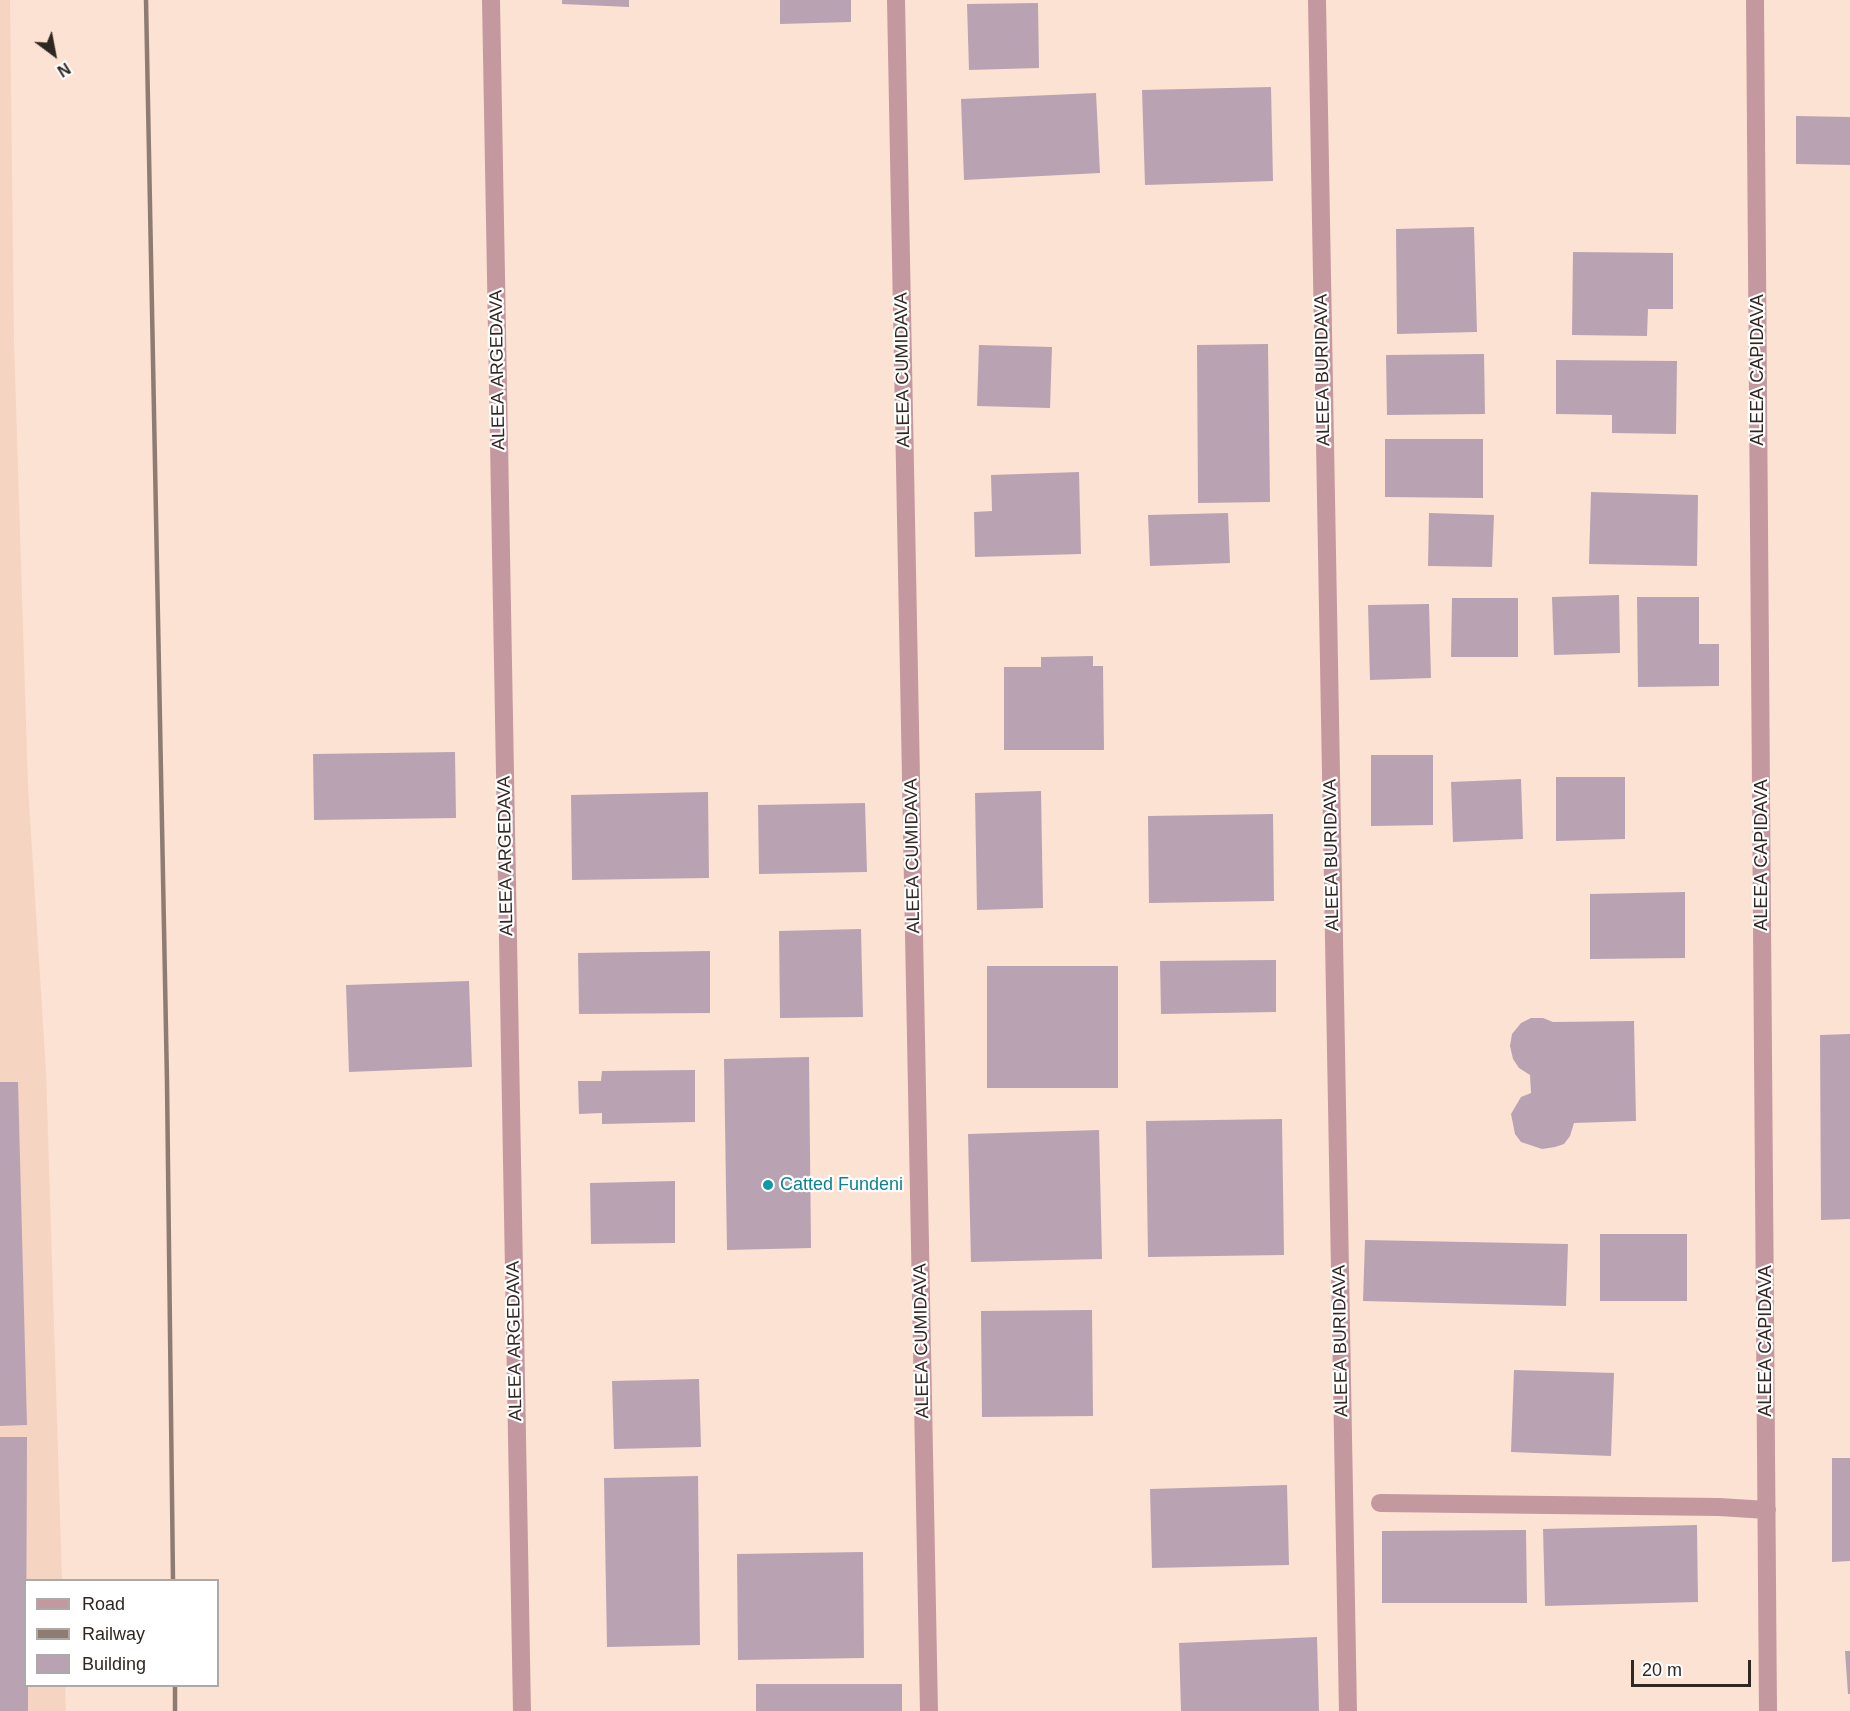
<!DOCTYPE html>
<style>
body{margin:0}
#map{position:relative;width:1850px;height:1711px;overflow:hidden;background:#fce2d3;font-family:Helvetica,sans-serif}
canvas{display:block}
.legend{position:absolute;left:24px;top:1579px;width:195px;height:108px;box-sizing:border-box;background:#fff;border:2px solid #ada9a7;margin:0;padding:8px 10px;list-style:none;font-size:18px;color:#312722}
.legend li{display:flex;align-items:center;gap:12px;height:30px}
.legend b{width:30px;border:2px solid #ada9a7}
.north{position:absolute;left:24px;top:24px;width:60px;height:60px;-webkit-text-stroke:4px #fff;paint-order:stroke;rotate:148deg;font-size:16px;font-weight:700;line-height:24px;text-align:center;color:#312722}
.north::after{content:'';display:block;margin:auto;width:21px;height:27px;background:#312722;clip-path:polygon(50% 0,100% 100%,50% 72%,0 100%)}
.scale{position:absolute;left:1631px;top:1660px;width:120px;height:27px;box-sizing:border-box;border:3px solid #312722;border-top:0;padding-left:8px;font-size:18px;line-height:21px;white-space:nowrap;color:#312722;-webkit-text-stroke:4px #fff;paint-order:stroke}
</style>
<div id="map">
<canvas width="1850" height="1711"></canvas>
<ul class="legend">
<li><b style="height:8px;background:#c4989f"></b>Road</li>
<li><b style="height:8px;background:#8e7c73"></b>Railway</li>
<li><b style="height:16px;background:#b9a3b3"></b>Building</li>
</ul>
<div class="north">N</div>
<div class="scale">20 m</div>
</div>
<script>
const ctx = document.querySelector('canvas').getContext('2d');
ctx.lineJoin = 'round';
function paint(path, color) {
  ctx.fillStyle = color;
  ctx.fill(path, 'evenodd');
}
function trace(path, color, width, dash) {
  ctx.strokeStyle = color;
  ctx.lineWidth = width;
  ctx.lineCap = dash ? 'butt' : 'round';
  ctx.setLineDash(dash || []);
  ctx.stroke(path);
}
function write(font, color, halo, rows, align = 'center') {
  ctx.font = font + ' Helvetica,sans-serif';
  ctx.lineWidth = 4.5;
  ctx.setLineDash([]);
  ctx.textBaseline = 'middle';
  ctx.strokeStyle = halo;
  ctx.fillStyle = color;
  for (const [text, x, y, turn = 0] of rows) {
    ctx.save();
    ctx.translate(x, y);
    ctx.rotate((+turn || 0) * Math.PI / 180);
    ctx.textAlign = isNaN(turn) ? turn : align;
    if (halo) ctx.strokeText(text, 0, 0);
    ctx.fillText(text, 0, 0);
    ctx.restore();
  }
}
paint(new Path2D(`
 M0,0H10L14,343L28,786L46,1072L62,1580H26V1686H65L66,1711H0Z`), '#f5d4c2');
paint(new Path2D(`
 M562,0H629V7L562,4Z
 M780,0H851V22L780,24Z
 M1038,3L1039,68L969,70L967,4Z
 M1271,87L1273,181L1145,185L1142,90Z
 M1096,93L1100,173L964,180L961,99Z
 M1796,116L1850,117V165L1796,164Z
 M1474,227L1477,332L1397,334L1396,229Z
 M1573,252L1673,253V309H1648L1647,336L1572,335Z
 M1268,344L1270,502L1198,503L1197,345Z
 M979,345L1052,347L1050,408L977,406Z
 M1484,354L1485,414L1387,415L1386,355Z
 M1556,360L1677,361L1676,434L1612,433V415L1556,414Z
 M1385,439H1483V498L1385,497Z
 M1079,472L1081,554L975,557L974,512L992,511L991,475Z
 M1591,492L1698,495L1697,566L1589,564Z
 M1228,513L1230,563L1150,566L1148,515Z
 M1429,513L1494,515L1492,567L1428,566Z
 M1619,595L1620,653L1554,655L1552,597Z
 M1637,597H1699V644H1719V686L1638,687Z
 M1452,598H1518V657H1451Z
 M1429,604L1431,678L1370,680L1368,605Z
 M1093,656V666H1103L1104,750H1004V667H1041V657Z
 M455,752L456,818L314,820L313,754Z
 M1371,755H1433V825L1371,826Z
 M1556,777H1625V839L1556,841Z
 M1521,779L1523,839L1453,842L1451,782Z
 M1041,791L1043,908L977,910L975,793Z
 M708,792L709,878L572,880L571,795Z
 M865,803L867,872L759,874L758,805Z
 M1273,814L1274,901L1149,903L1148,816Z
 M1685,892V958L1590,959V894Z
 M861,929L863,1017L780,1018L779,931Z
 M710,951V1013L579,1014L578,953Z
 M1276,960V1012L1161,1014L1160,961Z
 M987,966H1118V1088H987Z
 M469,981L472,1067L349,1072L346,985Z
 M1531,1018H1543L1553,1022L1634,1021L1636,1121L1574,1123L1570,1136L1564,1144L1555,1147L1542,1149L1521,1142L1515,1134L1511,1114L1521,1097L1531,1093L1530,1075L1519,1068L1513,1059L1510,1046L1512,1034L1521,1023Z
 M1850,1034V1219L1821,1220L1820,1035Z
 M809,1057L811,1248L727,1250L724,1059Z
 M695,1070V1122L602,1124V1113L579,1114L578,1081H601L602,1071Z
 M0,1082H18L27,1425L0,1426Z
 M1282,1119L1284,1255L1148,1257L1146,1121Z
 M1099,1130L1102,1259L971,1262L968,1134Z
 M675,1181V1243L591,1244L590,1183Z
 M1600,1234H1687V1301H1600Z
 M1365,1240L1568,1244L1566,1306L1363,1301Z
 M1092,1310L1093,1416L982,1417L981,1311Z
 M1514,1370L1614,1373L1611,1456L1511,1452Z
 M699,1379L701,1447L614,1449L612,1381Z
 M0,1437H27L26,1686H28V1711H0Z
 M1832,1458H1850V1561L1832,1562Z
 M698,1476L700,1645L607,1647L604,1478Z
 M1287,1485L1289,1565L1152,1568L1150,1489Z
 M1697,1525L1698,1602L1545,1606L1543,1529Z
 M1526,1530L1527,1603H1382V1531Z
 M863,1552L864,1658L738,1660L737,1554Z
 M1317,1637L1319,1711H1181L1179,1643Z
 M1845,1651H1850V1694H1848Z
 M756,1684H902V1711H756Z`), '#b9a3b3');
trace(new Path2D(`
 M491,0L522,1711
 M896,0L929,1711
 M1317,0L1348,1711
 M1755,0L1768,1711
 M1380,1503L1719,1507L1767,1510`), '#c4989f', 18);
trace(new Path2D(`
 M146,0L167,1082L173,1580
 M175,1686V1711`), '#8e7c73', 4.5);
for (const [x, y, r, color] of [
 [768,1185,6,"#0f9aa8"]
]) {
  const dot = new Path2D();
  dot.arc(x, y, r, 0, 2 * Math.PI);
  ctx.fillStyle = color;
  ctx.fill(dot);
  trace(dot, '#fff', 2);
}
write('18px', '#312722', '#fff', [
 ["ALEEA ARGEDAVA",498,370,-91],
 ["ALEEA CUMIDAVA",903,370,-91],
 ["ALEEA BURIDAVA",1323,370,-91],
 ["ALEEA CAPIDAVA",1758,370,-90],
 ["ALEEA BURIDAVA",1332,855,-91],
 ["ALEEA CAPIDAVA",1762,855,-90],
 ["ALEEA ARGEDAVA",506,856,-91],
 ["ALEEA CUMIDAVA",913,856,-91],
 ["ALEEA ARGEDAVA",515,1341,-91],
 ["ALEEA CUMIDAVA",922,1341,-91],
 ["ALEEA BURIDAVA",1341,1341,-91],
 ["ALEEA CAPIDAVA",1766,1341,-90]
]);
write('18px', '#0d838f', '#fff', [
 ["Catted Fundeni",780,1185]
], 'left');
</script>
